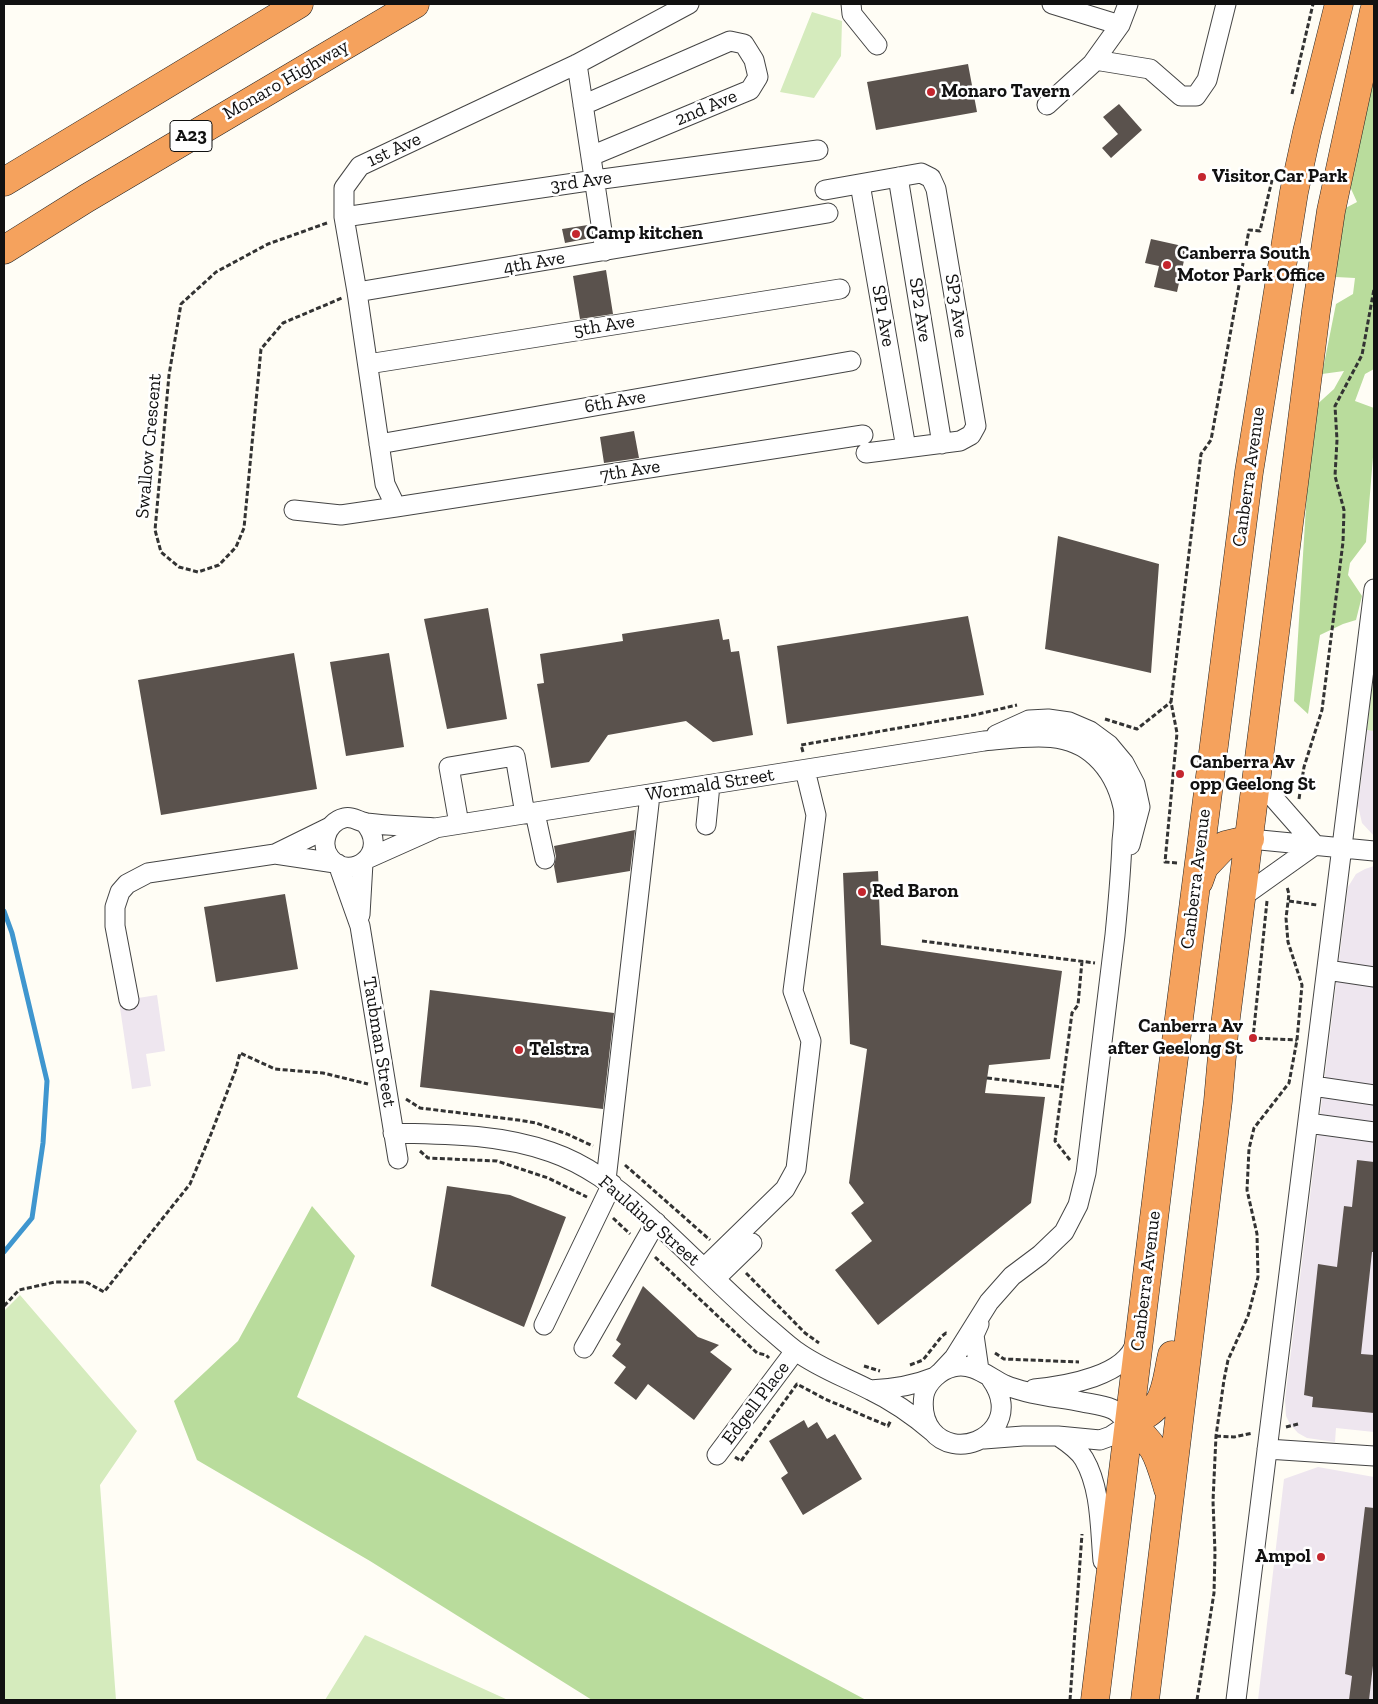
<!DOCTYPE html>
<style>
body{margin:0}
#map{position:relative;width:1378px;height:1704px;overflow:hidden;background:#fffdf5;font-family:"Zilla Slab",serif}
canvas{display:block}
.frame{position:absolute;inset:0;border:5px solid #111;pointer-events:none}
</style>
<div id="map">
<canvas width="1378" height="1704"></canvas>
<div class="frame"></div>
</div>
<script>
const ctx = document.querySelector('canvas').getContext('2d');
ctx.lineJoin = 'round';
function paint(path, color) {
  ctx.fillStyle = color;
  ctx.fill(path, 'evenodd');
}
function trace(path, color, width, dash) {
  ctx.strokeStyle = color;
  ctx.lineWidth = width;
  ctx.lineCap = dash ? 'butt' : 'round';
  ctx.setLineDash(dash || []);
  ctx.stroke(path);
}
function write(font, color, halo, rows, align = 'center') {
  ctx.font = font + ' "Zilla Slab",serif';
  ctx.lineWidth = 5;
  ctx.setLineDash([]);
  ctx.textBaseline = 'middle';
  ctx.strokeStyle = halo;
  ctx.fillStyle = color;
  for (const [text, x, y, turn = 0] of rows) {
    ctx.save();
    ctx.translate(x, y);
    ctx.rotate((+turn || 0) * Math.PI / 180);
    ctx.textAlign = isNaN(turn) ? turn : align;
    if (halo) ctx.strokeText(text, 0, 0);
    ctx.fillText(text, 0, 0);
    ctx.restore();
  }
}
paint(new Path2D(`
 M1374,674V836L1362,823L1358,806Z
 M1374,866V1432L1336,1428L1335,1442L1307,1438L1298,1433L1290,1424L1286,1416L1285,1400L1348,887L1356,874L1365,869Z
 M157,995L165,1051L146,1054L151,1086L132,1089L119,1001Z
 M1318,1467L1374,1477V1700H1258L1284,1479Z`), '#eee6ef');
paint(new Path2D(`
 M812,12L842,21L841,56L814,98L780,92Z
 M1374,674V731L1367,730Z
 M20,1295L137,1431L100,1485L116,1700H4V1311Z
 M365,1635L508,1700H325Z`), '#d5ebbd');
paint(new Path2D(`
 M1374,79V369L1365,374L1355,401L1374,408V445L1366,542L1350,563L1348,575L1362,596L1356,620L1343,624L1320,635L1308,714L1294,701L1312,409L1334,389L1344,371L1322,374L1336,304L1353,294L1355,278L1336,277L1338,212L1357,202L1347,180Z
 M312,1206L355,1256L297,1397L866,1700H592L370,1561L197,1460L174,1401L238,1341Z`), '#b9dc9c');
trace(new Path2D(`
 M4,911L12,933L47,1081L43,1143L32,1218L4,1252`), '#3f96cf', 5);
paint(new Path2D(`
 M968,64L977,112L876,130L867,82Z
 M1119,104L1142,130L1111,158L1102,148L1118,134L1103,117Z
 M588,225L590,238L565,243L562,229Z
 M1151,239L1187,247L1177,292L1154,287L1159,266L1145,263Z
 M606,270L613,314L580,319L573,276Z
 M634,431L639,458L604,463L600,437Z
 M1058,536L1159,564L1151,673L1045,649Z
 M488,608L507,719L447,729L424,619Z
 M968,616L984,695L787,724L777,646Z
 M719,619L723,640L729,639L731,652L739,651L753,735L713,742L686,721L608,735L589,762L551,768L537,684L544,683L540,654L623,641L622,634Z
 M294,653L317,789L161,815L138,680Z
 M389,653L404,747L346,756L330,662Z
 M635,830L630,871L557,883L554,866L556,857L554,846Z
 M878,871L881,945L1062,971L1050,1059L989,1065L985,1093L1045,1097L1031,1203L878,1325L835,1270L872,1241L851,1213L864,1203L849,1183L867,1049L850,1044L843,873Z
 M285,894L298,969L216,982L204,907Z
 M430,990L614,1013L603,1109L420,1087Z
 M1357,1160L1374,1162V1252H1372L1361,1354L1374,1355V1413L1312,1407L1313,1397L1304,1395L1318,1264L1337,1267L1344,1206L1352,1207Z
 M447,1186L510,1195L566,1217L524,1327L431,1286Z
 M643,1286L698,1337L719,1345L710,1352L732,1369L694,1420L648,1384L636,1400L614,1383L626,1367L612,1356L621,1344L616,1340Z
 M804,1420L808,1428L817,1422L827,1439L835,1434L862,1479L803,1515L781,1478L788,1473L769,1441Z
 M1365,1507L1374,1508V1657L1369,1700H1349L1352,1676L1345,1674Z`), '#5a524d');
const minor = new Path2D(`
 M851,4L852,14L877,45
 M1052,4L1120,25
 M1095,60L1150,69L1181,96H1196L1207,80L1226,4
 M577,64L605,251
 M583,105L730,41L744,44L754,60L758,77L750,90L591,156
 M1047,105L1092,64L1120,25L1128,4
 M898,177L942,444
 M860,184L906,448
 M825,190L921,173L931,178L936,189L976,426L971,435L960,441L866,453
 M344,217L595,180L818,150
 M357,292L828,213
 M368,364L840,289
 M379,444L851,361
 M396,507L385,484L357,292L344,217V188L360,166L577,64L689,4
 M294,510L341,515L396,507L863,435
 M996,735L1029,720L1048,719L1069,722L1090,731L1109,745L1124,763L1135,784L1140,807L1130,845
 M1257,779L1315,845
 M535,813L545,859
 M364,822C392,853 350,883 330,858C325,852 324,843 326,836C328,828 335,820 344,818C352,816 358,821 366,823C389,826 412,826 435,828L984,741C1022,738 1066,728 1096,757C1110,770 1119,789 1123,807C1125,817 1123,830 1122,841C1121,873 1118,904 1115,935C1105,1015 1096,1094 1086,1173L1078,1205L1064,1232L1040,1255L1012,1276L989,1302L954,1358L940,1373
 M459,824L449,767L515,756L525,814
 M706,825L710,785
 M1250,839L1374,851
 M275,854L330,827
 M369,858L434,829
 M338,864L360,926L398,1159
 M1242,897L1315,845
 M360,915L363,863
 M1327,970L1374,977
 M129,1000L115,926V907L120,892L127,884L148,873L275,854L335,863
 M1313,1086L1374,1095
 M1308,1123L1374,1132
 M393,1133C447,1134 500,1134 551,1152C586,1164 615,1186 643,1211C685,1248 724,1290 767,1327C777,1335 786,1344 796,1351C819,1368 845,1377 870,1390C893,1401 913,1415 933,1432
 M606,1180L650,795
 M704,1268L785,1189L796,1169L811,1041L793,991L816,815L805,770
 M715,1279L752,1243
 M544,1325L612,1184
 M584,1348L656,1222
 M979,1370L974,1335L979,1324
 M1034,1389C1065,1386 1128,1376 1136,1341
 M870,1390C893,1389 913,1386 935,1377
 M1058,1436C1067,1442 1078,1449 1084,1459C1101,1488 1100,1528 1103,1561
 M984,1439L1023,1436H1058L1100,1440L1111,1436L1129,1424C1124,1419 1119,1412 1112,1409C1103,1405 1092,1404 1082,1402C1057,1397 1029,1395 1005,1385C988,1377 973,1362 953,1367C940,1370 927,1382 924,1395C922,1408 924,1421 932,1431C955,1459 1005,1439 1001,1403C1000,1393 996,1386 991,1379
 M1267,1449L1374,1456
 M717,1455L795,1351
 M1236,1700L1374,589`);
const highway = new Path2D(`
 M4,182L299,4
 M4,250L87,198L415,4
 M1199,881L1204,867L1225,845L1250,839
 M1129,1424C1139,1419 1151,1413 1158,1404C1167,1391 1168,1371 1172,1355
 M1129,1424C1156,1443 1159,1459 1168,1489
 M1095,1700L1167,1112L1249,472L1294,192L1307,132L1339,4
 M1145,1700L1218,1101L1224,1033L1316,311L1331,211L1374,11`);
trace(minor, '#444', 21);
trace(highway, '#222', 29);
trace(new Path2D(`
 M1292,94L1313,4
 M327,223L268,244L216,272L181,304L169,375L155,530L161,552L179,567L198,572L219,565L236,547L244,528L261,349L283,323L342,298
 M1105,719L1137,729L1171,702
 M803,752L801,745L974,715L1017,705
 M1299,799L1304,767L1322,710L1343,542L1344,510L1335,476L1337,440L1335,406L1362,355L1374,289
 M1177,863L1165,862L1177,733L1171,702L1201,454L1211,440L1249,230L1260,231L1272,180
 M1267,901L1253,1038L1297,1040
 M1289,901L1317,905
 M922,941L1095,963
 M987,1078L1062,1087
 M406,1099L420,1108L518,1120L536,1123L567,1134L593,1146
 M420,1151L428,1158L497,1161L548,1178L587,1197
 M1070,1160L1055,1141L1072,1013L1078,1005L1082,961
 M625,1165L710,1240
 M613,1218L630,1234
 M655,1257L757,1353L766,1355L769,1358
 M746,1273L805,1333L819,1343
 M4,1306L19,1290L55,1282H86L104,1292L190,1184L211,1134L236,1069L240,1053L275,1069L323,1073L368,1084
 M995,1353L1004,1359L1079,1362
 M910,1365L923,1360L942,1336L946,1333L948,1334
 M864,1366L880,1371
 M1286,1427L1298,1424
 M1216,1436L1234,1437L1253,1433
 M735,1457L741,1461L797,1384L825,1399L888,1426L891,1420
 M1070,1700L1082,1534
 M1197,1700L1214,1593L1215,1552L1213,1501L1216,1436L1224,1380L1228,1360L1248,1316L1258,1277L1257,1234L1247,1190L1249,1149L1254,1128L1289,1083L1297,1040L1302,985L1288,942L1286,918L1289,894L1287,887`), '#333', 3, [5, 2.5]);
trace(minor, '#fff', 19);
trace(highway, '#f5a25d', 28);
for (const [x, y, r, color] of [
 [931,92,5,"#c4262e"],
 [1202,177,5,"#c4262e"],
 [576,234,5,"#c4262e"],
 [1167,265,5,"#c4262e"],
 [1180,774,5,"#c4262e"],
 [862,892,5,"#c4262e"],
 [1253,1038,5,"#c4262e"],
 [519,1050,5,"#c4262e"],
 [1321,1557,5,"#c4262e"]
]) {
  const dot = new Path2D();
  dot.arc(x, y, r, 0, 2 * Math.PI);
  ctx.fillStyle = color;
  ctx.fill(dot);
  trace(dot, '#fff', 2);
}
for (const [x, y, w] of [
 [191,136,42]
]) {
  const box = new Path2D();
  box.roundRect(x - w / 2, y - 15.5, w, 31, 4);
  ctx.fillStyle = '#fff';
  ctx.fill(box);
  trace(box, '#111', 1);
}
write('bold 18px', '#111', null, [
 ["A23",191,136]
]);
write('19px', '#111', '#fff', [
 ["Monaro Highway",286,80,-30],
 ["2nd Ave",706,108,-23],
 ["1st Ave",394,150,-25],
 ["3rd Ave",581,182,-8],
 ["4th Ave",534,263,-10],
 ["SP3 Ave",956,306,81],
 ["SP2 Ave",920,310,81],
 ["SP1 Ave",883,316,80],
 ["5th Ave",604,326,-9],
 ["6th Ave",615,402,-10],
 ["Swallow Crescent",149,446,-85],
 ["7th Ave",630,471,-9],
 ["Canberra Avenue",1249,477,-82],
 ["Wormald Street",710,785,-9],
 ["Canberra Avenue",1196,879,-83],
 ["Taubman Street",379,1042,81],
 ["Faulding Street",649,1221,41],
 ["Canberra Avenue",1146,1281,-83],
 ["Edgell Place",756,1403,-53]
]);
write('bold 19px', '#111', '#fff', [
 ["Monaro Tavern",941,92],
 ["Visitor Car Park",1212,177],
 ["Camp kitchen",586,234],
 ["Canberra South",1177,254],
 ["Motor Park Office",1177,276],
 ["Canberra Av",1190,763],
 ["opp Geelong St",1190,785],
 ["Red Baron",872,892],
 ["Canberra Av",1243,1027,"right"],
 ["after Geelong St",1243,1049,"right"],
 ["Telstra",529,1050],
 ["Ampol",1311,1557,"right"]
], 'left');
</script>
